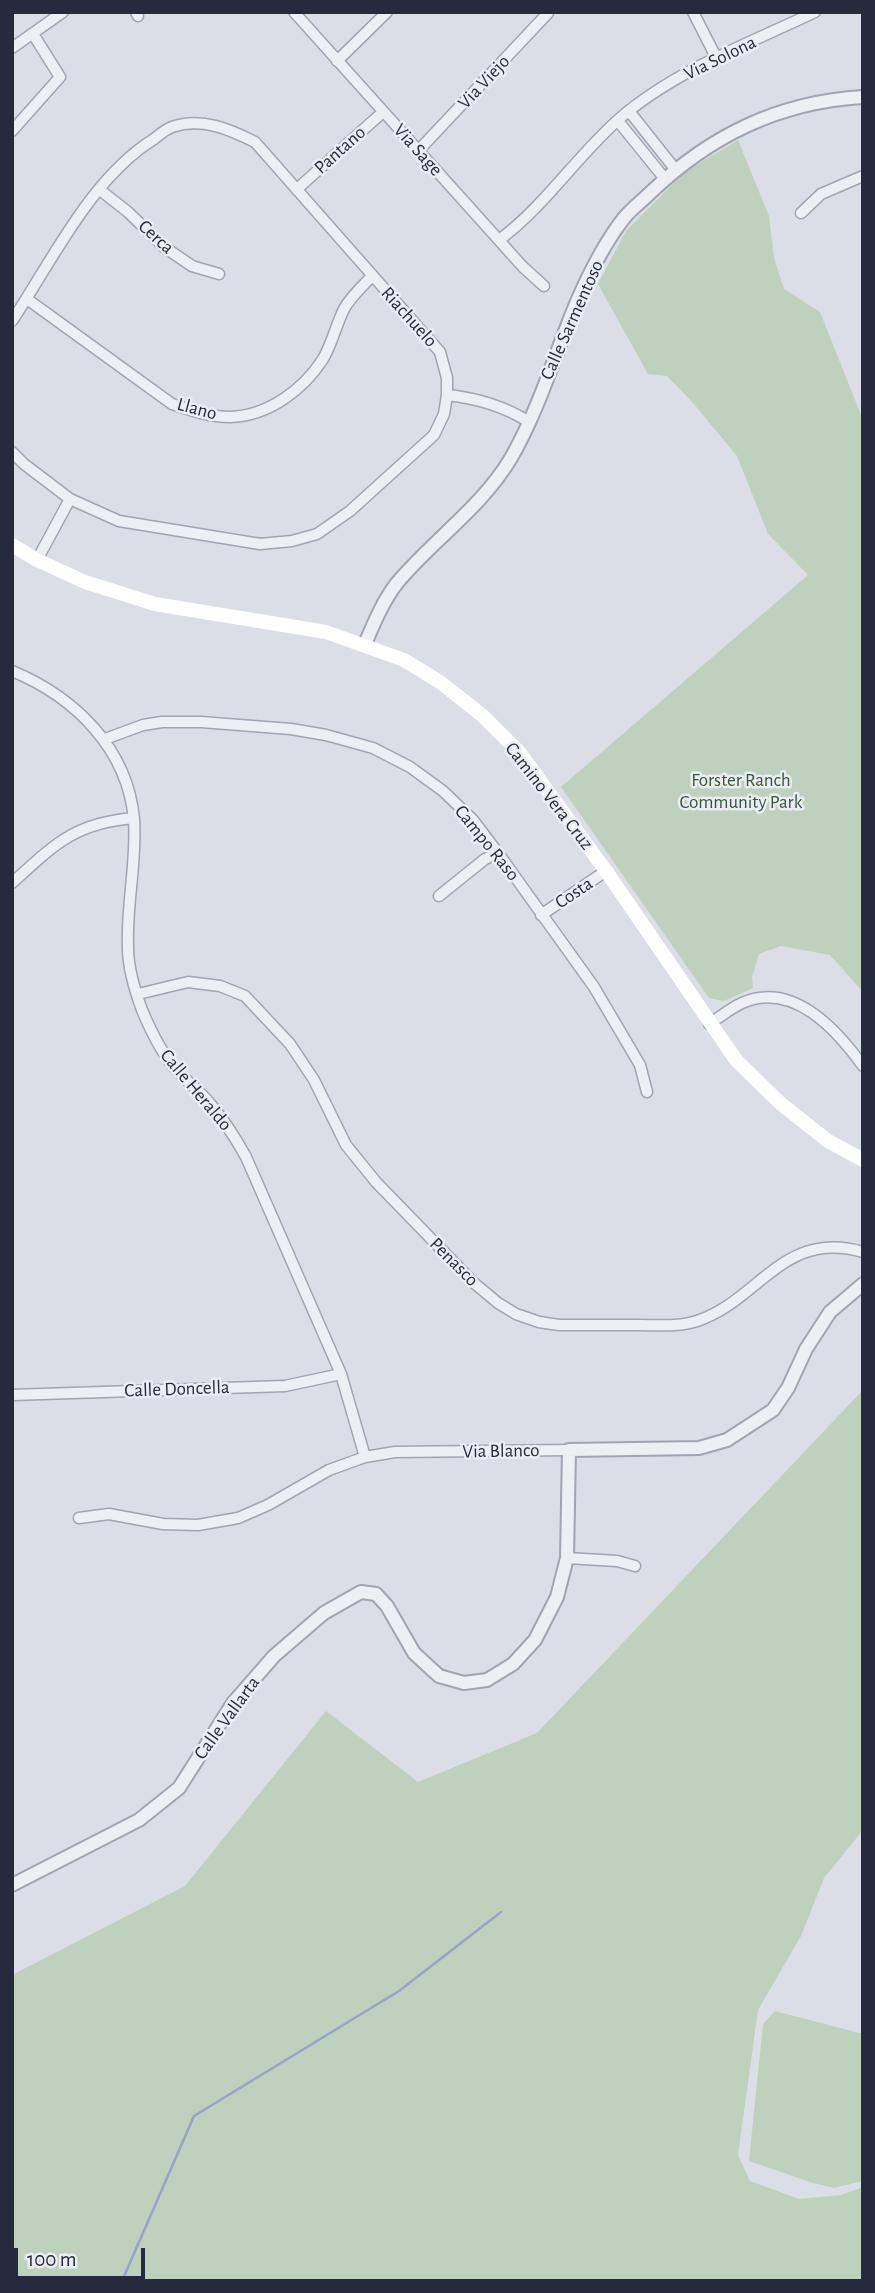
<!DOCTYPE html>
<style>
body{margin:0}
#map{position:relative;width:875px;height:2293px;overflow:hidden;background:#dbdee7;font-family:"Alegreya Sans",sans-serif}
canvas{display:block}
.frame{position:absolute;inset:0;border:14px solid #252a3d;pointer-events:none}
.scale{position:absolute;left:14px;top:2248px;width:131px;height:32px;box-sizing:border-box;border:4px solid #252a3d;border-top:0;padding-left:9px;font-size:21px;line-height:24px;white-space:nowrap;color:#252a3d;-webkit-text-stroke:5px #ebedf4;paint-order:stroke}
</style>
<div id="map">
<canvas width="875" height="2293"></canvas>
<div class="frame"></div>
<div class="scale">100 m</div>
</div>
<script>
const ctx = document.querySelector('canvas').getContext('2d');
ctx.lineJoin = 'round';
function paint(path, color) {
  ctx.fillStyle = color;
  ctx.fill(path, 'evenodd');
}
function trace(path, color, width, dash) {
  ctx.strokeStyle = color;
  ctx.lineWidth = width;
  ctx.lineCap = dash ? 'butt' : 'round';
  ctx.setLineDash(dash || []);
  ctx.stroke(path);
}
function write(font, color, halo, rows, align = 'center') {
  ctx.font = font + ' "Alegreya Sans",sans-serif';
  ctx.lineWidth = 5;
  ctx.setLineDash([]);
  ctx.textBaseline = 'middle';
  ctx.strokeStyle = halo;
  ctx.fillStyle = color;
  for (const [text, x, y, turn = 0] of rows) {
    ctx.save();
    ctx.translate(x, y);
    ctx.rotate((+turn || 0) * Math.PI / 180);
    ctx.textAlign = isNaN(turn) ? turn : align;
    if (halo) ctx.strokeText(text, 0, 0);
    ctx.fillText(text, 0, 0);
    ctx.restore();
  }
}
paint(new Path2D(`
 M738,140L769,216L774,258L784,289L820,312L863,420V992L830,955L781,946L759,954L752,977L753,988L724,1001L709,998L561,787L808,575L768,534L737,456L693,403L667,376L648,374L598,284L626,231L685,172Z
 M863,1390V1830L824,1878L801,1936L758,2010L738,2155L750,2181L799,2199L841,2195L863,2187V2281H12V1975L185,1886L326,1711L418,1782L537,1733Z
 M775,2011L863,2034V2181L834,2188L813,2183L749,2161L763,2024Z`), '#bed1bc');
trace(new Path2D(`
 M122,2281L194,2116L399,1991L501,1912`), '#94a5c9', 2.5);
const minor = new Path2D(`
 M136,12L138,16
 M294,12L523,267L544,286
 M693,12L717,59
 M12,48L63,12
 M337,61L387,12
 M629,111L675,169
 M618,121L665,179
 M12,131L60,77L33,34
 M418,151L548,13
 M297,189L383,112
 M100,190L128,212L164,247L192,266L219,274
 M801,213L821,194L863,176
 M499,240C545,206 576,157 619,119C674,71 750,43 815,12
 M27,299L172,404C190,410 210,417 230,417C268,416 303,390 323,359C332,344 336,325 344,309C351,296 362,287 372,276
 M12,321C52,261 91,178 154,139C159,135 166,129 172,127C202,117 229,129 255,142L440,352L447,378V395L444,414L434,435L350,511L317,534L292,541L260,544L119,521L70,499L24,464L12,452
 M447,395C476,398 504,406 529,422
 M37,560L70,499
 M12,671C75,697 128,749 134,820C137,863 126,905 128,948C128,968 135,991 142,1010C150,1029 160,1050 173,1066C183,1078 196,1088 207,1100C222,1117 235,1137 246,1157L341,1374L365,1457
 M105,739L143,725L162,722H201L291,729L326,735L373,748L410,767L443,791L473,820L498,853L594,987L640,1065L647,1092
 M12,883C54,845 74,823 134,818
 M439,896L485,859L498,853
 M541,915L606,871
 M138,994L188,982L220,986L245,996L290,1044L314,1080L346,1145L376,1182L474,1283L498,1303L516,1314L539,1322L559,1325C586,1325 612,1325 639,1325C659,1325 679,1327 697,1321C760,1300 783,1229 863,1252
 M709,1024C720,1017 731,1008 742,1003C793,980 837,1030 863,1066
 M12,1395L285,1386L341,1374
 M79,1518L109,1514L163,1524L198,1525L238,1518L268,1505L329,1470L365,1457L395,1452L569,1450
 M567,1558L617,1561L635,1566`);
const tertiary = new Path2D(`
 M365,644C374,623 383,601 397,583C433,540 482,507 511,458C540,408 556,350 579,297C591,270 606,241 624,218C631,209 642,201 650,193C711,135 779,102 863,97
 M12,1885L139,1820L179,1788L233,1703L274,1656L324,1613L361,1592L376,1594L387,1606L414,1653L439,1676L464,1683L487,1680L513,1664L535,1640L557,1597L567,1558L569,1450L699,1448L727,1440L773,1410L788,1388L806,1349L830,1312L863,1284`);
trace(minor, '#a1a4b1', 13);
trace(tertiary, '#a1a4b1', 16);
trace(minor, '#eeeff5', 10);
trace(tertiary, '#eeeff5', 12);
trace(new Path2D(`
 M12,545L37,560L85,582L155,604L326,632L404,660L440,682L483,716L520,753L606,871L736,1060L780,1103L828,1141L863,1160`), '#fff', 14);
write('19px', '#252a3d', '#ebedf4', [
 ["Via Solona",720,58,-26],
 ["Via Viejo",484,82,-47],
 ["Pantano",340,150,-42],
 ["Via Sage",418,150,48],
 ["Cerca",156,237,42],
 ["Riachuelo",409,317,48],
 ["Calle Sarmentoso",572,320,-66],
 ["Llano",197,409,15],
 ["Camino Vera Cruz",549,796,52],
 ["Campo Raso",487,843,51],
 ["Costa",574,893,-34],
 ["Calle Heraldo",196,1090,50],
 ["Penasco",454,1262,45],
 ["Calle Doncella",177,1389,-2],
 ["Via Blanco",501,1451,-1],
 ["Calle Vallarta",227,1718,-54]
]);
write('19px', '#335a31', '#ebedf4', [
 ["Forster Ranch",741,780],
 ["Community Park",741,802]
]);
</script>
